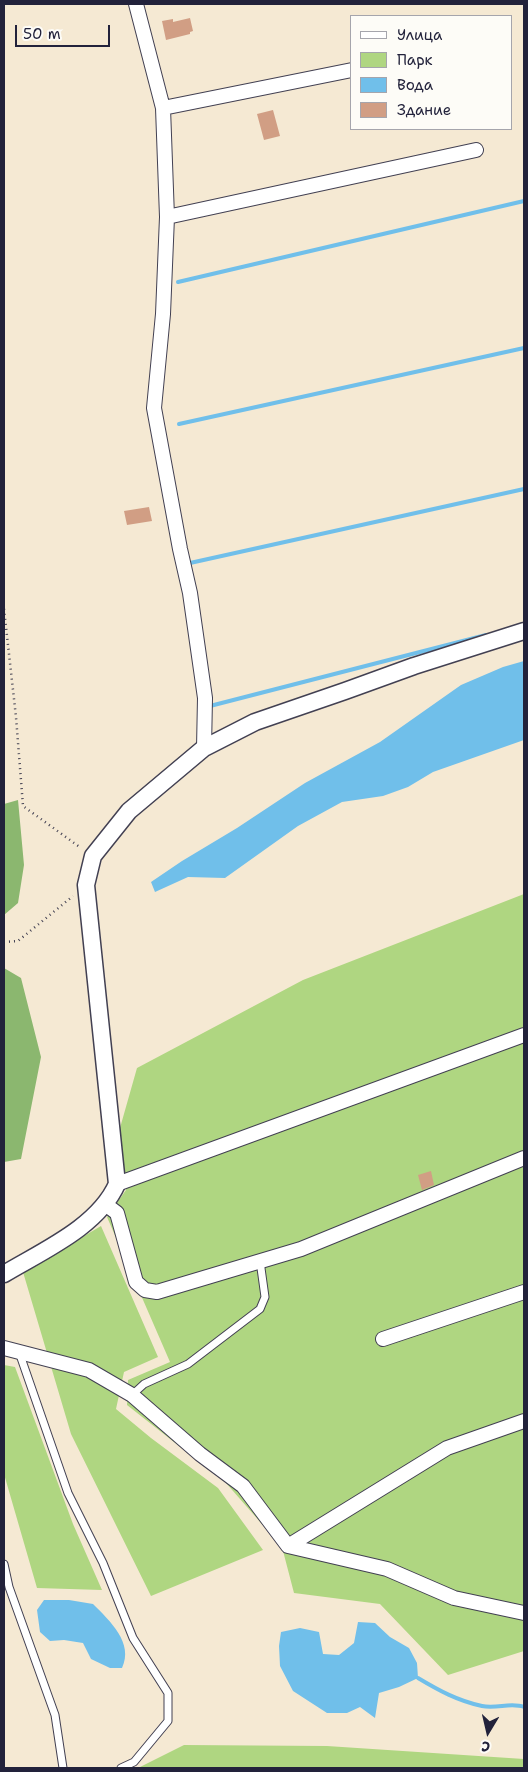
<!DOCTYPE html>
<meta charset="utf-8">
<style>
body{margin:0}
#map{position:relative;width:528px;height:1772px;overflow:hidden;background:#f5e9d3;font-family:"Shantell Sans",sans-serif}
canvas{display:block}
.frame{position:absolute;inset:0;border:5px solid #22223b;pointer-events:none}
.legend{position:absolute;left:350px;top:15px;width:162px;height:115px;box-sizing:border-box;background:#fdfcf7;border:1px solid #a5a5ac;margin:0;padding:6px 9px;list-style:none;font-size:15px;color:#22223b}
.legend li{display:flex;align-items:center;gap:10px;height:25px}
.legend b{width:25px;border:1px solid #a5a5ac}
.north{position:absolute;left:463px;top:1707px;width:50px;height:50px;-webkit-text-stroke:4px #fdfcf7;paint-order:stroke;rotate:189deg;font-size:14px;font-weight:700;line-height:20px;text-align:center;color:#22223b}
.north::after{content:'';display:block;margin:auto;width:18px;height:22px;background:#22223b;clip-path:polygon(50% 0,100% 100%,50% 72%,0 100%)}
.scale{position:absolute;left:15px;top:25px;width:95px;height:22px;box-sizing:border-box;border:2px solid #22223b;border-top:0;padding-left:6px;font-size:15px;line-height:18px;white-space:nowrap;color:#22223b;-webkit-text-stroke:4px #fdfcf7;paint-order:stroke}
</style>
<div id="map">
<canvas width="528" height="1772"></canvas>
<div class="frame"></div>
<ul class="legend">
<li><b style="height:6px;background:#fff"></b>Улица</li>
<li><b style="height:14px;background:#afd681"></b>Парк</li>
<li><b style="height:14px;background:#70bfea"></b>Вода</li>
<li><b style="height:14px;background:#d19e84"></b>Здание</li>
</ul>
<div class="north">С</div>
<div class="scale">50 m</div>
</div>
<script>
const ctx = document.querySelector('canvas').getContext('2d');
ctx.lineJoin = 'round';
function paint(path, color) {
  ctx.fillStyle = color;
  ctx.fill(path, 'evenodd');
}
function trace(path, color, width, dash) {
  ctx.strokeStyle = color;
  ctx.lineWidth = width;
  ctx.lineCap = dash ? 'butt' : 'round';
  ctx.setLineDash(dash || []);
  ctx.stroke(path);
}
paint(new Path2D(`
 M524,894V1651L448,1675L380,1604L294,1593L282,1547L226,1483L127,1405L128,1380L170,1362L107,1217L126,1190L118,1135L137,1068L303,980Z
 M101,1226L158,1357L124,1372L116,1409L151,1438L218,1488L263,1550L151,1596L71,1434L23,1272Z
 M4,1365L15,1367L73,1524L102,1590L37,1588L4,1474Z
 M184,1745L327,1746L524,1759V1768H138Z`), '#afd681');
paint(new Path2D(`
 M18,800L24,865L18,903L4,915V804Z
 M4,968L21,978L41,1057L21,1159L4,1162Z`), '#8bb76f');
paint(new Path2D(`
 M524,661V740L433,772L408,787L383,796L342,802L298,826L225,878L188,877L155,892L151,882L182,861L237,828L305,783L380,742L461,685L503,667Z
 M44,1600H69L93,1604C110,1621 134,1643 122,1668H110L91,1659L83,1643L64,1640L50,1641L40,1632L37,1610Z
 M358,1622L375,1623L390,1637L409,1648L417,1663L418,1678L399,1687L379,1693L375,1718L360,1707L347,1713H327L293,1691L280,1666L279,1646L281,1632L300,1628L319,1632L323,1654L339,1655L354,1643Z`), '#70bfea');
trace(new Path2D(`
 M178,282L524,201
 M179,424L524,348
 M190,563L524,489
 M210,706L486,635
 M418,1678C438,1690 458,1701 482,1706C497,1709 511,1702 524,1707`), '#70bfea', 4);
paint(new Path2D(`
 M190,18L193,31L190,32V34L166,40L162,21L173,19V22Z
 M273,110L280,136L264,140L257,114Z
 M149,507L152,521L127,525L124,511Z
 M431,1171L434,1185L422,1190L418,1175Z`), '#d19e84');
const service = new Path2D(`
 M19,1352L68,1493L103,1563L133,1638L168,1693V1721L134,1762L121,1768
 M132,1395L144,1384L188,1364L260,1309L265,1297L260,1261
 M4,1564L9,1587L55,1715L63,1768`);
const minor = new Path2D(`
 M136,4L163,108L167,217L163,314L154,408L180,549L190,593L205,698L204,748
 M163,108L352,70
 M167,217L476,150
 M117,1184L524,1035
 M105,1204L117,1213L136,1282L145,1290L157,1292L301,1249L524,1158
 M383,1339L524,1292
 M4,1348L89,1370L132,1395L200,1454L243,1486L288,1546L387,1569L454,1598L524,1613
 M288,1546L447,1448L524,1421`);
const tertiary = new Path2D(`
 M4,1274C42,1251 98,1227 117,1184L86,885L93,856L129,811L204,748L255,722L345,691L414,666L524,631`);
trace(service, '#424052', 9);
trace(minor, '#424052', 16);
trace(tertiary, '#424052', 19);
trace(new Path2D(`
 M4,609L16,717L23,806L81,848
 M4,942L18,941L73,896`), '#424052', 2.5, [1, 4]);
trace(service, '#fff', 7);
trace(minor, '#fff', 14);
trace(tertiary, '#fff', 16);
</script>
